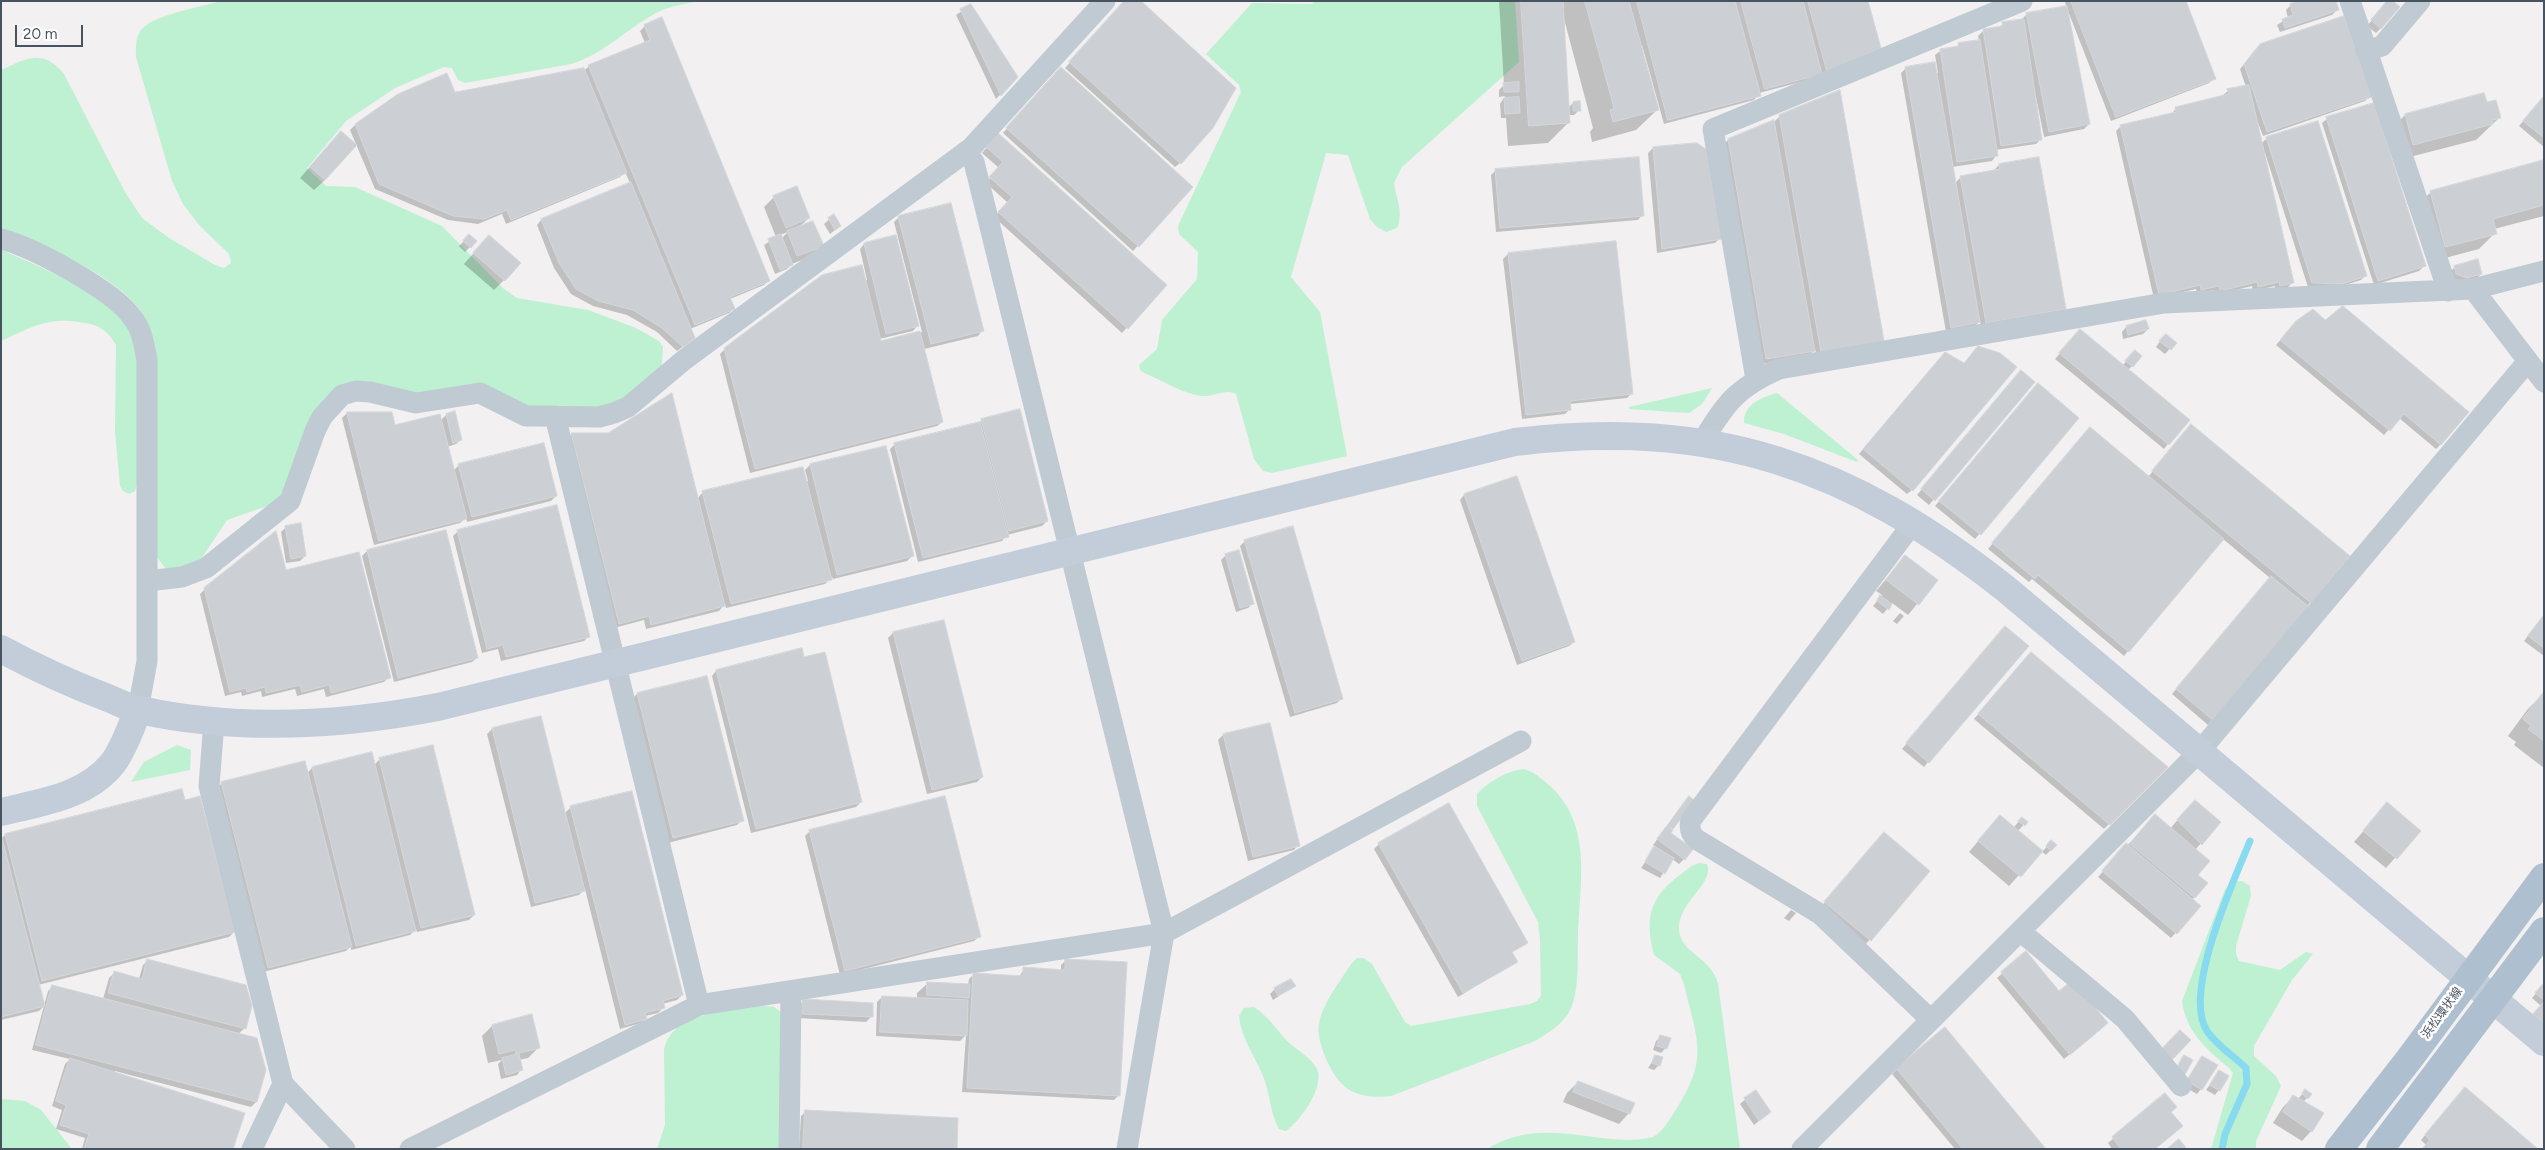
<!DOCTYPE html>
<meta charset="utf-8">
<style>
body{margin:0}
#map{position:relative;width:2545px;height:1150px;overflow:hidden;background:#f2f0f0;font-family:Figtree,sans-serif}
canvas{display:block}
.frame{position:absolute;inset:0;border:2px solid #47535e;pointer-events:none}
.scale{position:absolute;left:15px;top:25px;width:68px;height:22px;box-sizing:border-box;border:2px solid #47535e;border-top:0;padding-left:6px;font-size:15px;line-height:18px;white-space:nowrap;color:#47535e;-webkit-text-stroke:4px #fff;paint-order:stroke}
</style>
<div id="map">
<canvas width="2545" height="1150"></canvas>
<div class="frame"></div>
<div class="scale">20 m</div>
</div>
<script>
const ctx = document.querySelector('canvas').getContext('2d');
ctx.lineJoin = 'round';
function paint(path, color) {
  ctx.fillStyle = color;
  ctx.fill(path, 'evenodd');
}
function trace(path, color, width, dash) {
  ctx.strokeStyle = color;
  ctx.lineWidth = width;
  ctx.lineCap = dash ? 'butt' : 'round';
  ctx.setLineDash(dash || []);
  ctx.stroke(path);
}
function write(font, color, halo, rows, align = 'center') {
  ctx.font = font + ' Figtree,"Noto Sans JP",sans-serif';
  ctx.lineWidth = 5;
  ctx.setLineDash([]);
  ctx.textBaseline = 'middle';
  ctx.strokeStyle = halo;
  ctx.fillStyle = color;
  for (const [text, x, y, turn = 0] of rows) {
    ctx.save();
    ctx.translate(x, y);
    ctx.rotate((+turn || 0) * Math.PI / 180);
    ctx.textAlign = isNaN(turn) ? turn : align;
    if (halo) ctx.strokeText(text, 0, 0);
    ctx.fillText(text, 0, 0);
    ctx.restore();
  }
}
paint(new Path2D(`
 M221,1H699C686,4 669,6 658,12C627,28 605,54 571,64L465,83L458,80L452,68L444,67L395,88L346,121L307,168L326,186L355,187L442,226L504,289L517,298L588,310L636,328L659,341L663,347L662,364L657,372L623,400L598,408H537L417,395L355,382L283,496L270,505L227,520L201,559L173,570L165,568L157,557V359C154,342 151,326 142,312C116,275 43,245 1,229V70C27,58 43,48 64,74L125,192L142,218L169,238L215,265L224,268L231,263L229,254L199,225L183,204L172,181L136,57C136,47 135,35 143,28C157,14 201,7 221,1Z
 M1314,1H1515L1519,62L1402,167L1394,183C1396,199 1404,212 1397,228L1386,232L1377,227L1370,219L1348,155L1326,153L1291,277L1320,312L1347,456L1272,473L1263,471L1254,459L1236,394C1225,388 1214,397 1202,396C1183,394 1162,380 1144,373L1140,370L1139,365L1157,349L1162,320L1197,279L1198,252L1179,234L1178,226L1241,92L1239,85L1206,54L1252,3L1312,4Z
 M1,250C35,264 106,294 125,324C132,336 135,348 137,361V485L135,491L129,494L123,491L120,486L115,431L116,345C107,329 97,324 79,322C47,317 30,328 1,341Z
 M1712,388L1702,404L1689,413L1629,409V407Z
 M1777,393L1858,460L1857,462L1784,434L1744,423C1743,405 1762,397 1777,393Z
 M177,745L191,750L190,770L131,782L144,762Z
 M1524,769C1534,772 1541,778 1549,785C1593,824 1580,883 1578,935C1577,958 1580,986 1571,1008C1565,1023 1548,1033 1535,1041L1391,1096C1353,1100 1338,1088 1324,1054C1321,1045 1317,1033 1319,1024C1323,1002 1340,982 1351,964L1357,958H1364L1372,964L1405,1022L1411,1026L1530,1004L1537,1001L1541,996L1540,940L1538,922L1477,806V794C1489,781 1507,771 1524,769Z
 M1699,863L1707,864C1715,883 1679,901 1679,928C1679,953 1710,956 1718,983L1740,1149H1487C1544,1113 1604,1150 1653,1137C1663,1132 1669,1120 1675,1111C1710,1058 1697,1041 1684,984L1680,974L1654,955C1645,921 1649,899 1676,878C1684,872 1690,866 1699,863Z
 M2242,881L2250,886L2251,896L2236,946V954L2239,961L2280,970L2306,952L2313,954L2292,980L2254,1046V1056L2276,1076L2281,1086L2256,1141V1149H2211L2233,1073L2229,1068C2207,1050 2186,1032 2182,1001L2225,889L2233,882Z
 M762,1006L774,1007L782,1013V1149H657L665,1125L664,1052C668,1012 732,1010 762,1006Z
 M1254,1007C1268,1016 1276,1029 1286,1040C1296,1050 1311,1057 1317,1069C1325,1087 1300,1121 1286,1131L1279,1129C1271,1115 1270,1097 1265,1081C1257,1059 1241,1039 1239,1016L1244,1008Z
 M1,1099L25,1101L41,1110L72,1149H1Z`), '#bdf1d1');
paint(new Path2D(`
 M1125,1L1180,163L1175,167L1065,68Z
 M1499,1H1867L1879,48L1816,78L1759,93L1754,100L1664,124L1642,45H1640L1657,110L1636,130L1592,142L1590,132L1593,128L1564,19L1568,108L1573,103L1579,110L1574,115H1569V122L1548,143L1508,146L1506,118H1501L1500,104L1505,96L1499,97V90L1504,85Z
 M2065,1H2184L2214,78L2209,83L2111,121L2068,11L2089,124L2084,129L2044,137L2036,97H2034L2041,139L2036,144L1995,150L1996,156L1992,161L1952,167L1955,183L1961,177L1994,170L1999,165L2038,159L2065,309L2060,314L1981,327L1980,321L1974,327L1946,332L1901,73L1906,68L1938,73L1935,55L1940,51L1955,48L1959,44L1979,41L1978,36L1983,31L1998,28L2003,24L2022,19L2026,15L2066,7Z
 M971,5L1017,77L996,99L956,15Z
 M2291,5L2337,10L2332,15L2280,32L2277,25L2288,18L2286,10Z
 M2385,5L2381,28L2376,33L2367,26Z
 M645,26L769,280L764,285L730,299L733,309L729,313L690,329L689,342L677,351L657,332L627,315L593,306L571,294L554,268L537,225L541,220L630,183L625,172L620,177L506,224L502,214L478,224L448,220L375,189L350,130L355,125L454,93L584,71L589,66L645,43L640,31Z
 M2255,51L2370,96L2365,101L2263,136L2258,123L2256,124L2261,144L2267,138L2366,275L2361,280L2336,288L2308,287L2265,153L2263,154L2292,283L2287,288L2275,290V286L2253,291L2252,286L2215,295L2214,290L2197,294L2196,289L2154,299L2116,131L2121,126L2171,115L2176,108L2223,95L2228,91L2246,87L2240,69Z
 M1057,74L1192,187L1133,251L1003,133Z
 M2544,97V147L2519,126Z
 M2405,115L2499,118L2476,140L2398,160L2390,131Z
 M1780,116L1883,340L1817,356L1815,349L1809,356L1762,364L1724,145L1728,140L1774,122Z
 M2327,119L2424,266L2419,271L2374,285L2322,123Z
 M994,139L1165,285L1122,333L994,217L1008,203L986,183L999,168L982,153Z
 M331,143L325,180L314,190L300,178Z
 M1653,148L1720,238L1715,243L1657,253L1648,153Z
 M2544,162V216L2494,229L2495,233L2479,249L2430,262L2415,207L2431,192Z
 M1496,170L1642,215L1638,220L1496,232L1491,175Z
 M774,197L809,218L798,228L822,245L812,256L792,264L787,269L775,274L764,245L776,237L764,207ZM788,232L781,239L780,235Z
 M833,216L840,226L830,234L824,224Z
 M899,217L982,331L978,336L924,349L942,422L937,426L750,473L720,354L725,349L867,280L860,249L864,244L917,326L913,331L879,339L880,342L922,332L894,222Z
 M469,236L476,241L465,252L459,246Z
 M479,247L504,280L494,290L464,264Z
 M1508,254L1632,393L1627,398L1570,404V409L1565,414L1522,419L1503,259Z
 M2455,267L2481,274L2476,279L2461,282L2452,279L2450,272Z
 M2297,322L2441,444L2436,449L2399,418L2384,435L2276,345Z
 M2126,327L2148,329L2143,334L2123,339L2122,332Z
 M2076,335L2123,365L2130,357L2132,366L2128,370L2168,444L2164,449L2055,359Z
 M2161,340L2175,343L2165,354L2156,347Z
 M1940,358L1964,364L1912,490L1907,494L1859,454Z
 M2016,377L2033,382L1929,505L1917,495Z
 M2033,390L2078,418L1975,539L1935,506Z
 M347,413H391L394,426L440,421L446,415L461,440L456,444L447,447L453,471L459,465L556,496L551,501L467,522L466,518L460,523L374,545L342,418Z
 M982,420L1047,521L1042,526L1007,535L1002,541L918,562L890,449L895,444L978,424Z
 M2187,431L2348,557L2208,725L2172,694L2270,578L2223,539L2124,656L2032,579L2029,582L1988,549L2085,433L2148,477Z
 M572,434H608L697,499L703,492L808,481L805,470L810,465L912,556L907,561L833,579L832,577L825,584L726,608L725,604L719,611L646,629L644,620L614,628L567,439Z
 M1516,478L1574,642L1569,646L1517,665L1460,500L1464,495Z
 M286,527L305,556L300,561L286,563L281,532Z
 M458,531L589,636L584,641L501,661L498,649L482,653L453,536Z
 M1245,541L1342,698L1337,703L1290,717L1240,546Z
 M367,551L477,658L472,662L394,682L362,556Z
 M1226,555L1253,603L1248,608L1236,612L1221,560Z
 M1905,557L1937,580L1908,615L1892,603L1883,614L1873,606L1882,595L1876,591Z
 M205,589L389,677L384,682L326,697L324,689L297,696L295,689L262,697L261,691L242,696L241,692L225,696L200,594Z
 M1900,613L1904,616L1897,624L1893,621Z
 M2544,615V656L2524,641Z
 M943,621L982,777L977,782L927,794L888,638L893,633Z
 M2000,633L1928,762L1924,767L1902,749Z
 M804,658L861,802L856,807L751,833L712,676L716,671Z
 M2026,658L2166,767L2104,829L1974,719Z
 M706,677L742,820L737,825L668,843L632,699L637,694Z
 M2543,694L2544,695V768L2514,745L2516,742L2508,736L2527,710Z
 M540,717L564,814L571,807L682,995L677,1000L662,1004L663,1008L658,1013L645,1016V1019L641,1023L620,1029L585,889L579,895L531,907L487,734L492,729Z
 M1269,724L1298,845L1294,850L1248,861L1218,740L1223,735Z
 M371,754L374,765L380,759L474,915L469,920L417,932L416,929L410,935L351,950V946L346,951L263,972L217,788L222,783L307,773L312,768Z
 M1684,803L1669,833L1684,859L1679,864L1672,859L1660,878L1641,868L1656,847L1653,845Z
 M2387,804L2419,831L2386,868L2354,842Z
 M2184,812L2220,822L2195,850L2196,875L2206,884L2192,900L2199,906L2171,938L2098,877L2150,821L2170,829Z
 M2022,818L2026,822L2018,831L2042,852L2051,842L2055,845L2046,855L2041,851L2009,886L1969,852L1990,827L2013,828Z
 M810,831L979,937L974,941L840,975L805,836Z
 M5,835L234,932L229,937L38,985L44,1006L39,1011L1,1020V839Z
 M1879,839L1929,872L1865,945L1820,908Z
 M1379,844L1526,942L1506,954L1516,962L1458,997L1374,849Z
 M1791,910L1796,913L1789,921L1784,918Z
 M2026,953L2059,993L2102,1028L2064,1059L1997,978Z
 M148,960L245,1028L238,1034L265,1070L256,1102L251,1107L115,1071L114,1073L232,1149H82L85,1138L56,1129L62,1110L52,1106L65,1064L70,1059L32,1050L48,991L53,986L103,999L109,978L114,973L139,979L143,965Z
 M1066,960L1119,1095L1114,1100L962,1092L966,1035L960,1041L876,1036L877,1002L882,997L917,999V993L928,983L968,985L969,979L973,975L1019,977L1024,969L1061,971V965Z
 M2544,984V1032L2529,1020L2541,1006L2532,998Z
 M1294,986L1273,1000L1270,994L1275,989Z
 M803,1001L871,1017L866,1022L798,1018L799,1006Z
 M492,1026L539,1047L528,1058L519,1060L521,1070L517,1075L501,1079L498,1064L502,1060L488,1063L482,1036Z
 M1661,1036L1666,1048L1661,1053L1653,1050L1656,1041Z
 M1656,1056L1659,1065L1654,1070L1648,1068Z
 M2202,1057L2201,1089L2197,1094L2183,1086Z
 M1897,1069L2045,1149H1955L1892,1074Z
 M2219,1072V1090L2215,1095L2206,1090Z
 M1578,1082L1629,1113L1619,1124L1563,1102L1567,1093Z
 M1755,1091L1770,1112L1754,1125L1740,1104Z
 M2305,1091L2307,1098L2303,1102L2312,1130L2302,1141L2273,1123L2283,1107L2294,1096L2298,1099Z
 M2460,1094L2536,1149L2426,1145L2421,1140Z
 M2165,1095L2170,1112L2154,1149H2112L2108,1143Z
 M806,1111L956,1149H799L801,1116Z`), '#0003');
trace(new Path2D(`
 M2222,1149L2225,1134L2247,1084L2246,1068C2234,1056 2216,1045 2207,1031C2182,993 2234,880 2250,841`), '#88daf0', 7);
const building = new Path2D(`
 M1124,1H1141L1236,88L1213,128L1181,164L1069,62Z
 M1521,1H1563L1570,123L1529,126Z
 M1585,1H1629L1659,110L1613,122L1610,110L1614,109Z
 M1637,1H1735L1761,96L1668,120Z
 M1741,1H1803L1822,74L1765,89Z
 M1808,1H1868L1881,48L1827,71Z
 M2071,1H2186L2216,79L2116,117Z
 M2298,1H2336L2339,10L2285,28L2282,19L2293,15L2290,4Z
 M2387,1H2393L2400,7L2381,29L2371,20Z
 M971,4L1018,77L1001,96L960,9Z
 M2067,6L2090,124L2049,132L2026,13Z
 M2344,16L2372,97L2267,132L2244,64L2260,44Z
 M662,17L770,281L730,297L735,309L695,325L588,65L650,40L644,25Z
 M2024,19L2042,140L2001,146L1983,29L2003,26L2002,22Z
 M1980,40L1998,156L1957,162L1940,49L1959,46L1958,43Z
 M1935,62L1980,322L1951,328L1905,67Z
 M1061,67L1193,187L1139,247L1006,128Z
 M584,68L627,173L511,220L507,210L484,219L453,216L379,184L355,124L398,94L447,73L455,92Z
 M1519,82V92H1504L1503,83Z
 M2249,85L2294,283L2280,286L2279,282L2258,287L2257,282L2220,291L2219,286L2201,290L2200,285L2159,295L2120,125L2176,112L2175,107L2229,94L2227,89Z
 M1840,90L1884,341L1821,352L1779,115Z
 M2484,93L2487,102L2496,100L2501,118L2492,120L2493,124L2413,145L2405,114Z
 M2544,96V138L2523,121Z
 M1519,97L1520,113L1505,114L1504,98Z
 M1580,101L1581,111H1573V102Z
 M2374,103L2426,266L2378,281L2326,117Z
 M1774,120L1815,351L1766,359L1728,139Z
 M2318,121L2367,276L2342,284L2312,283L2266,137Z
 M341,131L357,145L325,180L310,167Z
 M998,133L1167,285L1128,329L998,212L1012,197L989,177L1003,162L986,147Z
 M1697,143L1706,149L1722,239L1662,249L1653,147Z
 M1639,157L1644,216L1500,228L1495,169Z
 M2039,157L2066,309L1986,323L1960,176L2000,169L1999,164Z
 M2544,160V205L2493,219L2497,234L2445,247L2430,191Z
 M631,182L695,338L683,347L662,328L633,310L598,301L576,289L559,263L541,219Z
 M797,186L810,218L786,228L773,196Z
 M951,203L984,331L931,344L898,216Z
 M834,214L841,226L835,230L828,218Z
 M813,221L824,246L797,256L787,231Z
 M469,234L477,241L471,248L463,241Z
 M781,234L793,265L780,270L768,239Z
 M489,235L521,263L505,281L473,253Z
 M896,235L919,326L886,334L864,243Z
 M1616,241L1633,394L1570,401L1571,410L1526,415L1508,253Z
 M2478,259L2482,274L2467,278L2456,274L2454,266Z
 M862,265L881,341L920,331L943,422L755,469L724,348L822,275Z
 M2343,306L2469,412L2441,445L2404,414L2390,431L2280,340L2296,321L2313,309L2325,320Z
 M2146,320L2149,329L2128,335L2126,326Z
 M2080,329L2190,420L2169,445L2059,353Z
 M2166,334L2177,343L2171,350L2159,341Z
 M1978,346L2000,353L2017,367L1913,491L1863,449L1945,352L1964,363Z
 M2135,350L2142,356L2133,367L2125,361Z
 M2021,370L2035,382L1935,501L1921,489Z
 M2038,383L2079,418L1981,535L1939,501Z
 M672,393L725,606L651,625L649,616L619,624L571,433H608Z
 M1020,409L1048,521L1009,531L981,419Z
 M455,411L462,440L453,443L446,414Z
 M347,412H392L395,425L440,414L467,519L379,541Z
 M980,422L1009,537L923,558L894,443Z
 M2191,424L2350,556L2311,603L2152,471Z
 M2090,427L2224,539L2129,652L2038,575L2035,579L1992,543Z
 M544,443L557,496L472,517L458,464Z
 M886,446L914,556L837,575L810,464Z
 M803,467L832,580L731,604L702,491Z
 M1517,476L1575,642L1522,661L1464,494Z
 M557,505L590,637L506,657L503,645L487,649L457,530Z
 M301,523L306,556L291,559L285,526Z
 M1293,526L1343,699L1295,713L1244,540Z
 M446,530L478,658L398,678L367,550Z
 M276,531L286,570L359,552L391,678L331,693L329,685L302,692L300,685L266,693L265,687L247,692L246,688L230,692L204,588Z
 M1239,550L1254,604L1240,608L1225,554Z
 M1905,555L1938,580L1919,605L1886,580Z
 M2271,576L2309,607L2214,721L2176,689Z
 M1880,595L1892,604L1889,610L1877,601Z
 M2544,615V648L2528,636Z
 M944,620L983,777L932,790L893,632Z
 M2005,626L2029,646L1929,763L1906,743Z
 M802,648L804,657L825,652L862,802L756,829L716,670Z
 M2031,652L2168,767L2110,825L1978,714Z
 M707,676L744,821L673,838L637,693Z
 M2543,693H2544V741L2528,729L2531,726L2523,719Z
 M541,716L585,891L535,903L492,728Z
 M1270,723L1300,846L1253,857L1223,734Z
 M433,745L475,915L421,928L379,758Z
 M372,752L416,931L356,946L312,767Z
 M305,761L352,947L268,968L221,782Z
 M182,789L185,800L200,796L235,932L42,981L5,834Z
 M632,791L683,995L663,1001L665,1008L645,1013L647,1019L625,1025L570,806Z
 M945,796L981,937L845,971L809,830Z
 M1689,796L1695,801L1673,829L1668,825Z
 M2195,800L2221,822L2202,845L2177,820Z
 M2387,802L2421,831L2397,859L2363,831Z
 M1449,803L1528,943L1512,952L1518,962L1463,993L1378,843Z
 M2155,814L2210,861L2198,875L2208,883L2195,898L2130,844Z
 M2000,815L2043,851L2021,877L1978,841Z
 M2022,817L2028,822L2025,826L2018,821Z
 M1667,826L1673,830L1671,833L1693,849L1685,860L1657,839Z
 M1884,832L1930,871L1871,941L1824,902Z
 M2,838L45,1006L1,1017V839Z
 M2051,840L2057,845L2051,851L2046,846Z
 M2126,843L2201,906L2177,934L2102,871Z
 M1654,846L1674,858L1665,874L1645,862Z
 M2026,951L2059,991L2069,983L2086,996L2108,1023L2070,1055L2001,972Z
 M147,959L246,985L252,1006L246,1029L108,993L114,971L142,979Z
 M1065,959L1127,962L1120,1096L967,1088L973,973L1023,976V967L1065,970Z
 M1291,979L1296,986L1278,996L1274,988Z
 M927,982L970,984L969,998L927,995Z
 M2544,983V1000L2535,993Z
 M52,985L257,1038L266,1070L257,1102L36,1045Z
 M882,996L968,1000L967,1036L880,1032Z
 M803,999L873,1003V1017L802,1014Z
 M2544,1002V1023L2533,1014Z
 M532,1014L540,1048L516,1054L515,1050L499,1054L492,1025Z
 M1945,1027L2046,1149H1963L1896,1068Z
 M2180,1030L2191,1040L2170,1062L2159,1052Z
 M1660,1035L1671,1038L1667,1049L1657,1046Z
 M519,1054L523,1070L506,1075L502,1058Z
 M1655,1055L1663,1057L1660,1066L1652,1063Z
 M2184,1055L2193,1060L2184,1076L2175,1071Z
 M2202,1056L2218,1065L2202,1090L2187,1081Z
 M70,1058L245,1113L233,1149H84L89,1134L60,1125L66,1105L56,1101Z
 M2219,1070L2229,1076L2220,1091L2210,1085Z
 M1578,1081L1635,1103L1630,1114L1573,1092Z
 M2465,1087L2538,1149H2422L2430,1140L2425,1135Z
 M2305,1089L2312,1094L2308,1099L2302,1094Z
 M1756,1090L1771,1112L1759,1121L1744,1098Z
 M2165,1093L2177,1107L2171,1112L2183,1126L2155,1149H2121L2112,1137Z
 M2293,1095L2324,1113L2312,1132L2283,1112Z
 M805,1110L958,1118L957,1149H803Z
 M2179,1139L2187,1149H2167Z`);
paint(building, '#cccfd4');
trace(building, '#d3d6db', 1);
trace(new Path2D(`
 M2350,1L2448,291
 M2366,51L2382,46L2420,1
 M965,152L974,162L1164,933L1127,1149
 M1,239C34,248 113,290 132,317C142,329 144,345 147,360V661L138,710
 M2473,289L2544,382
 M1756,379L1713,129L2022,1
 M555,416L699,1005
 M1702,442C1726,403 1736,388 1779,369L2164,303L2473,289L2544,271
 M1913,523L1691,820C1689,828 1690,833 1696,839L1820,914L1931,1020
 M147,581L182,577L206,568L290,501L315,431L322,417L342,395L356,391L370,392L416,403L480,393L526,416H537L599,417L614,413L628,407L684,360L971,148L1105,1
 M214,722L209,786L283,1084L252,1149
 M2020,931L2125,1019L2181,1086
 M283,1084L345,1149
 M410,1149L699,1005L1164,933L1521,741
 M789,1149L791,991
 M1802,1149L2199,752L2528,361`), '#c0cad2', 21);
trace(new Path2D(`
 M1,649C36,668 71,684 108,698C118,702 129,708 140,710C239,732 339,726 438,707L1515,442C1715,418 1850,466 2006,589L2544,1042
 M1,812C41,802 86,797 113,763C124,748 131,727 138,710`), '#c2cdd9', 28);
trace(new Path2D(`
 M2339,1149L2410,1058L2544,877
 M2380,1149L2544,931`), '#aebfcf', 28);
write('12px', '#47535e', '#fff', [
 ["浜松環状線",2442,1013,-54]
]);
</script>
